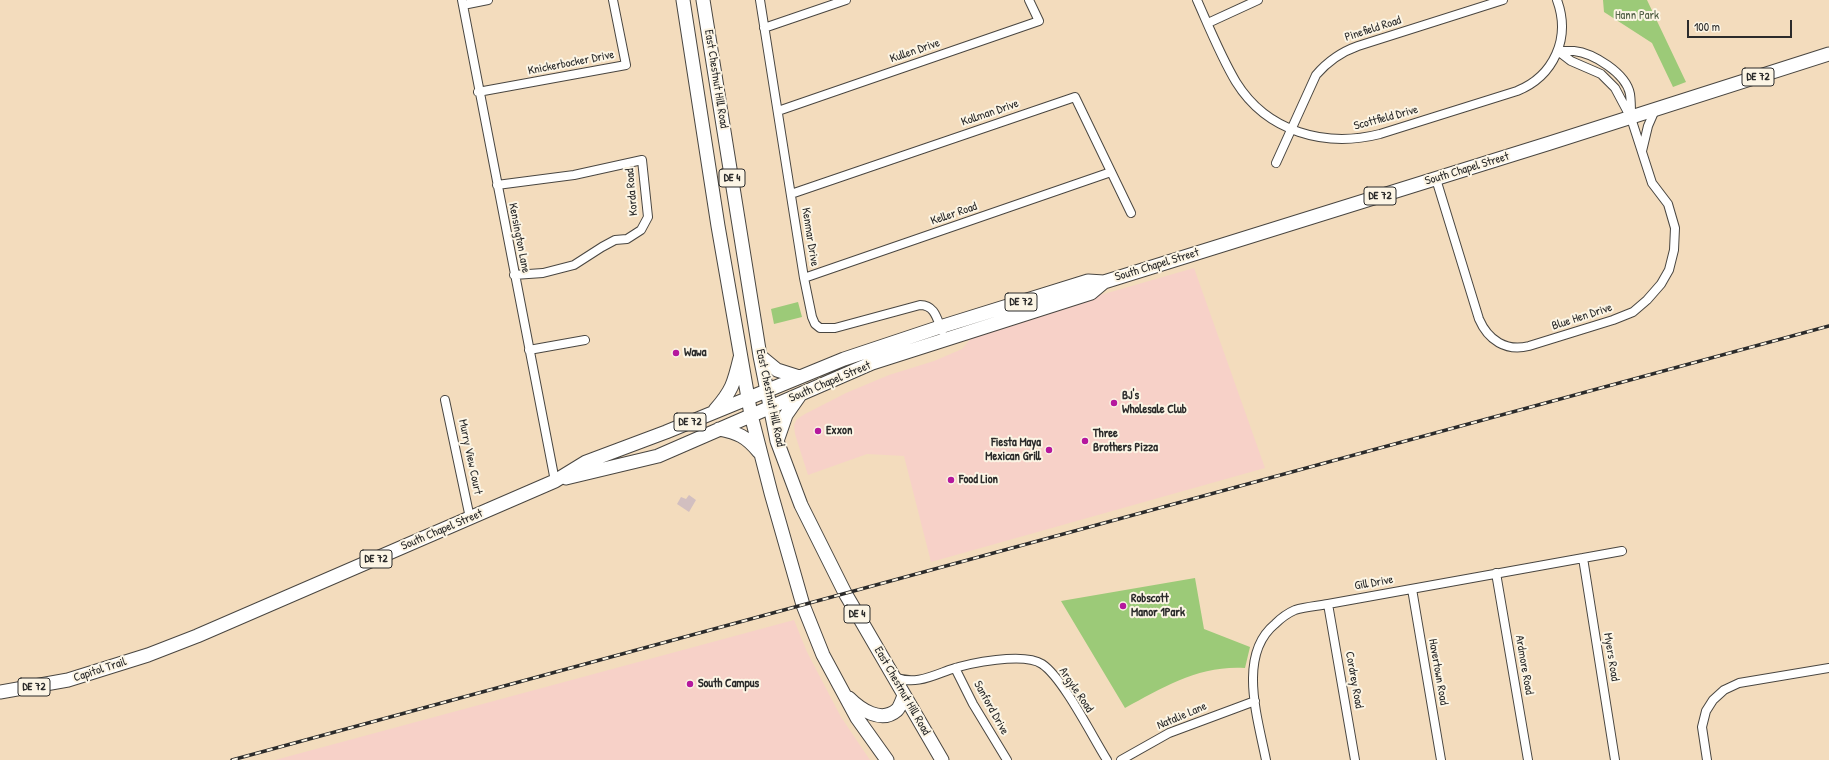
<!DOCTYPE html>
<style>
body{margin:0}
#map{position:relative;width:1829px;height:760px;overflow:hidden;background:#f3dcbd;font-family:"Patrick Hand",sans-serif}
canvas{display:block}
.scale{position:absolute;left:1687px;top:20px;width:105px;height:18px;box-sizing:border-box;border:2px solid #2b2b2b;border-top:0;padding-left:5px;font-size:12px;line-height:14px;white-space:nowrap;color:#2b2b2b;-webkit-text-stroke:3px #fcf5e5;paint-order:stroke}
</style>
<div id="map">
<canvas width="1829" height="760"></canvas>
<div class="scale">100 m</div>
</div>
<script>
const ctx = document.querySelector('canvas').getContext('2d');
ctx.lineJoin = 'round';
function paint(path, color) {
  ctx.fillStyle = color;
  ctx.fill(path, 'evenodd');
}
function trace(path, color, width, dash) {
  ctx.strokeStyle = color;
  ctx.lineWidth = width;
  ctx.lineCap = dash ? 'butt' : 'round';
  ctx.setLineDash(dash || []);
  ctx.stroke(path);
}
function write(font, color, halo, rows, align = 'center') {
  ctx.font = font + ' "Patrick Hand",sans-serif';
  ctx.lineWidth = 4;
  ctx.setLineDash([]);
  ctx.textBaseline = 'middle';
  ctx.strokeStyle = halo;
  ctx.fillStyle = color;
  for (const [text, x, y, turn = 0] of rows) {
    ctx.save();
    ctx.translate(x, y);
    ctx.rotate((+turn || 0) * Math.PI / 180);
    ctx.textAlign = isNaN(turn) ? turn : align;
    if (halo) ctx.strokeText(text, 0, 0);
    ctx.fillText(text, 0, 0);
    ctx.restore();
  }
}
paint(new Path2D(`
 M1194,268L1265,468L931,562L904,456L867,454L808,475L795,434L794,425L797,419L805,414L846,393L889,375L934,361L962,349L973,336L1083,300Z
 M794,620L807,652L841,717L870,760H275Z`), '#f7d1c8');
paint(new Path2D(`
 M689,495L696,500L689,512L677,504L681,497L686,499Z`), '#d2bfc0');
paint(new Path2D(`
 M1603,0H1647L1686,82L1673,87L1652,43L1604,12Z
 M798,302L802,317L774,324L771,309Z
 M1195,578L1204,629L1250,647L1245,668C1200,665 1163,687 1125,708L1061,601Z`), '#9cca78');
const minor = new Path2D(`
 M462,0L555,481
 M760,0L804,278L812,317L815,324L820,328H835L920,305C935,305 937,319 942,331
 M1197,0C1209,27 1221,57 1236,82C1267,132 1325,148 1380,134L1517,91C1554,76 1571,38 1557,0
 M463,5L488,0
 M1208,23L1258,0
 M764,28L846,0
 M1558,51C1563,51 1568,51 1574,51C1593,53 1626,73 1630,94C1631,101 1631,109 1631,116
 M478,92L626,65L613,0
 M778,111L1039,21L1029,0
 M1642,151L1648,126L1655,110
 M1276,163L1316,75C1328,61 1341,52 1358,46L1503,0
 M1436,179L1479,319C1488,340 1506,352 1529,346L1613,320L1633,312L1647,300L1661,284L1669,270L1674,250L1675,228L1668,204L1652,183L1631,118L1615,88L1601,74L1571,61L1558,51
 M497,185L574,175L642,160L648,217L641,230L627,239L615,240L602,247L574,265L543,273L514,275
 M791,194L1075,97L1131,213
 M804,278L1111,172
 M529,350L585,340
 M445,400L470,518
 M1583,558L1615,760
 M1496,573L1528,760
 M1412,589L1441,760
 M1328,604L1355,760
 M955,668L973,704L1007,760
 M894,677C914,685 930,677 949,670C969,663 1024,652 1042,664C1063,678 1092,736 1107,760
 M1121,760L1169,733L1255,701
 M1266,760C1258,719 1237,655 1275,624C1280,619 1288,613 1295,610C1305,607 1317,606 1328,604L1622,551
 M1707,760L1702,727L1706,711L1713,700L1724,690L1739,683L1829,668`);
const primary = new Path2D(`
 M683,0L718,226L751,415L771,493L803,605L823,655L857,718L887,760
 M703,0L760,356L777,441L801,505L845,593L942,760
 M760,356L777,370L799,377
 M715,410C732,391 734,383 740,358
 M719,429C738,433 746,436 759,452
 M777,441L786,415L800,395
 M566,478L658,456L872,363L1091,293L1104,282
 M0,692L68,680L148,655L197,636L555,481L586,462L666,432L844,359L940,327L1088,281L1104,282L1550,143L1829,54
 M849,698C860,709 881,724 897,710C900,707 902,700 904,696`);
trace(minor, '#494641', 10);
trace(primary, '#494641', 15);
trace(minor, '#fff', 8);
trace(primary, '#fff', 13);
const rail = new Path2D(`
 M232,760L1829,326`);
trace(rail, '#2b2b2b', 3.5);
trace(rail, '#fcf5e5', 2, [6]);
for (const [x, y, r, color] of [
 [676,353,4,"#b5179e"],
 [1114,403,4,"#b5179e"],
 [818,431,4,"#b5179e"],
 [1085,441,4,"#b5179e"],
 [1049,450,4,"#b5179e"],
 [951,480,4,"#b5179e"],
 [1123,606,4,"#b5179e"],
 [690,684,4,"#b5179e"]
]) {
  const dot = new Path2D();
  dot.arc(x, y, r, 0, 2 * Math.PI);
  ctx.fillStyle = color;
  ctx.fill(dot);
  trace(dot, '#fcf5e5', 1.5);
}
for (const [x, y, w] of [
 [1758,77,32],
 [732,178,26],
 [1380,196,32],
 [1021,302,32],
 [690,422,32],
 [376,559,32],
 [857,614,26],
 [34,687,32]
]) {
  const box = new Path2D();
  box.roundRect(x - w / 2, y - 9, w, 18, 3);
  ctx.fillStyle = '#fcf5e5';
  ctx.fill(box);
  trace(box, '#2b2b2b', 1);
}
write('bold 11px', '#2b2b2b', null, [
 ["DE 72",1758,77],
 ["DE 4",732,178],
 ["DE 72",1380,196],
 ["DE 72",1021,302],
 ["DE 72",690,422],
 ["DE 72",376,559],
 ["DE 4",857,614],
 ["DE 72",34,687]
]);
write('12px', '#4d5b42', '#fcf5e5', [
 ["Hann Park",1637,16]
]);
write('12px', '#2b2b2b', '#fcf5e5', [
 ["Pinefield Road",1373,29,-18],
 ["Kullen Drive",915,51,-19],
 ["Knickerbocker Drive",571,63,-11],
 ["East Chestnut Hill Road",716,79,81],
 ["Kollman Drive",990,113,-19],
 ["Scottfield Drive",1386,118,-15],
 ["South Chapel Street",1467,169,-17],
 ["Korda Road",632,192,-95],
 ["Keller Road",954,214,-19],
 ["Kenmar Drive",810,237,81],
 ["Kensington Lane",519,238,79],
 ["South Chapel Street",1157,265,-17],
 ["Blue Hen Drive",1582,317,-18],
 ["South Chapel Street",830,382,-23],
 ["East Chestnut Hill Road",770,398,78],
 ["Murry View Court",470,457,78],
 ["South Chapel Street",442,530,-23],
 ["Gill Drive",1374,583,-10],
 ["Myers Road",1611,657,81],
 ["Ardmore Road",1524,665,80],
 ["Capitol Trail",100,670,-18],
 ["Havertown Road",1438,672,80],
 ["Cordrey Road",1354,680,80],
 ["Argyle Road",1076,690,56],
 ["East Chestnut Hill Road",902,691,60],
 ["Sanford Drive",991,708,61],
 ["Natalie Lane",1182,716,-23]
]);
write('bold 12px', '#2b2b2b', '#fcf5e5', [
 ["Wawa",684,353],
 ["BJ's",1122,396],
 ["Wholesale Club",1122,410],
 ["Exxon",826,431],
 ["Three",1093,434],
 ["Brothers Pizza",1093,448],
 ["Fiesta Maya",1041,443,"right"],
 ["Mexican Grill",1041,457,"right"],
 ["Food Lion",959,480],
 ["Robscott",1131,599],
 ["Manor 1Park",1131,613],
 ["South Campus",698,684]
], 'left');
</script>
